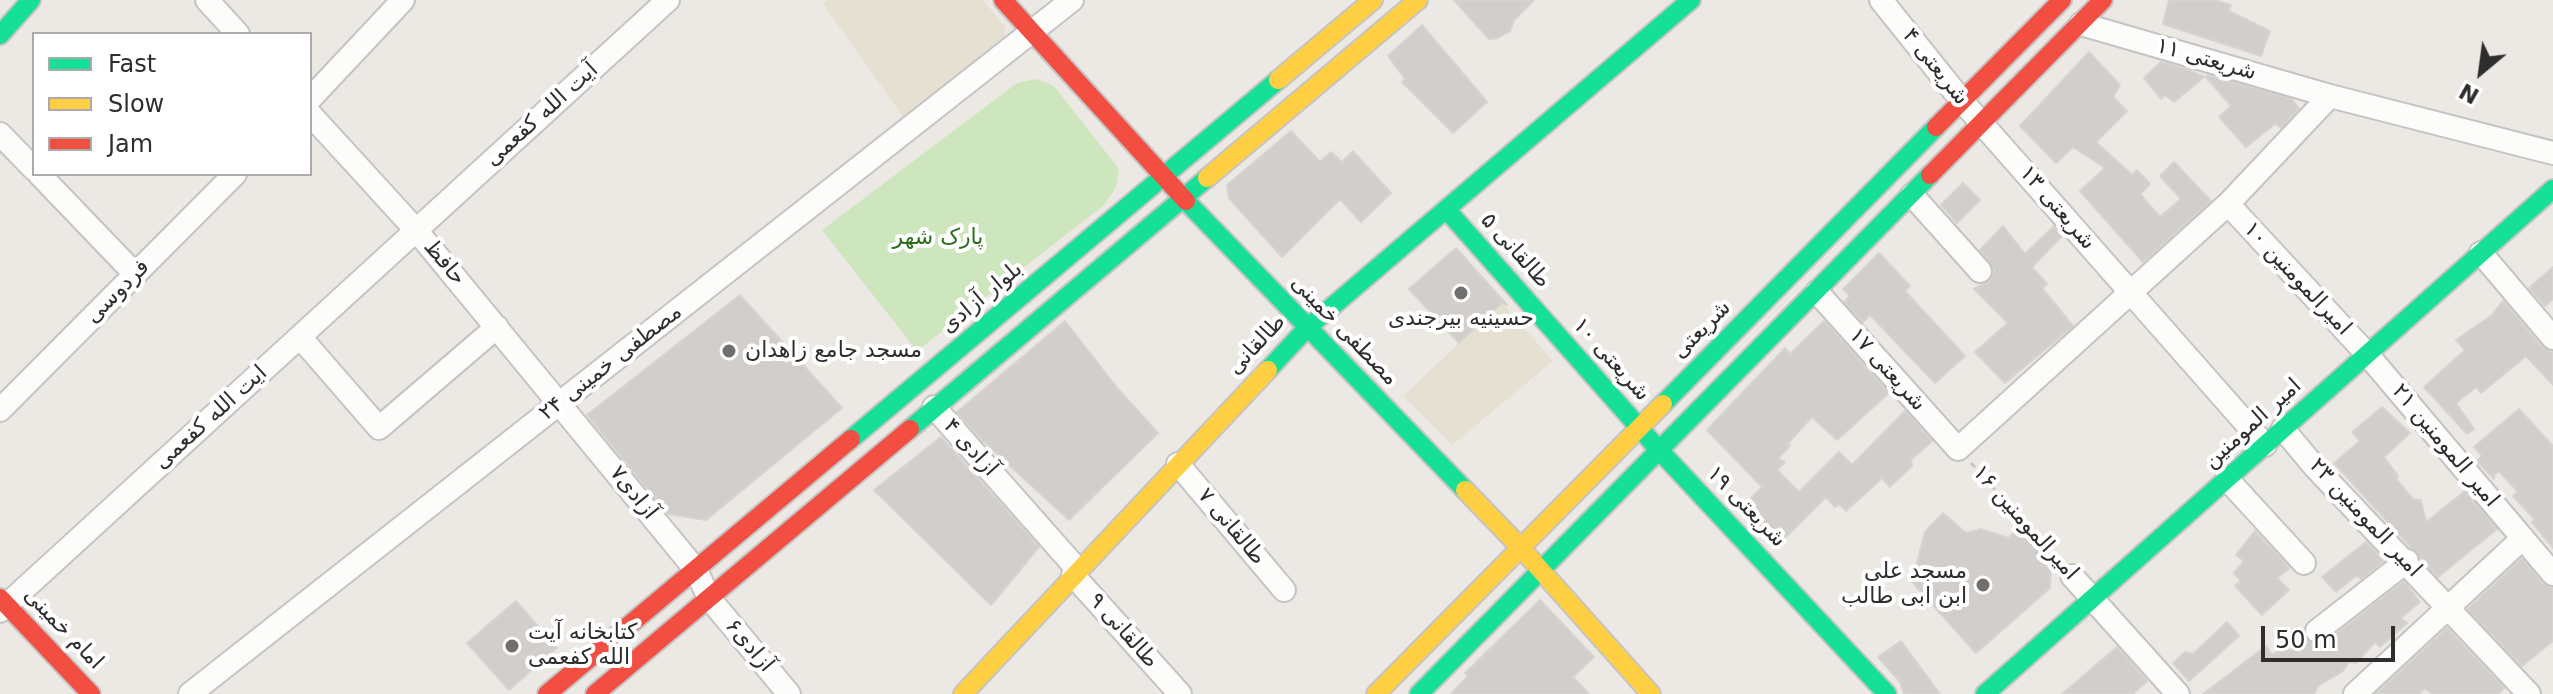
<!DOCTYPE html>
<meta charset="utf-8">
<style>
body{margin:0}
#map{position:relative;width:2553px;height:694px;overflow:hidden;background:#ece8e4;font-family:"DejaVu Sans",sans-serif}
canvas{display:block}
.legend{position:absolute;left:32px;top:32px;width:280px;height:144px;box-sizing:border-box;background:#fff;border:2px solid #ababab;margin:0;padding:10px 14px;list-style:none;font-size:24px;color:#2e2e2e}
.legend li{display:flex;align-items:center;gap:16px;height:40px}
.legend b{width:40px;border:2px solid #ababab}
.north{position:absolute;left:2441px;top:32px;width:80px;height:80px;-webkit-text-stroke:6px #fff;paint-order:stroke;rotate:209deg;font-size:22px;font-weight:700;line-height:32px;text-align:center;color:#2e2e2e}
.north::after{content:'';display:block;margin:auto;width:28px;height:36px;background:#2e2e2e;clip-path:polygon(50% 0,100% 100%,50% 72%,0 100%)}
.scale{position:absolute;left:2261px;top:626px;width:134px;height:36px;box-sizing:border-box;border:4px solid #2e2e2e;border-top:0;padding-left:10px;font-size:24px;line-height:28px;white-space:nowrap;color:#2e2e2e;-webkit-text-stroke:6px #fff;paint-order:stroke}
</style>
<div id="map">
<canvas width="2553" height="694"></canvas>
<ul class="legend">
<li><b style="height:10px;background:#16e098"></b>Fast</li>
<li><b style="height:10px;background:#ffcf43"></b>Slow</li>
<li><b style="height:10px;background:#f24e42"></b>Jam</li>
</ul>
<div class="north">N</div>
<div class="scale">50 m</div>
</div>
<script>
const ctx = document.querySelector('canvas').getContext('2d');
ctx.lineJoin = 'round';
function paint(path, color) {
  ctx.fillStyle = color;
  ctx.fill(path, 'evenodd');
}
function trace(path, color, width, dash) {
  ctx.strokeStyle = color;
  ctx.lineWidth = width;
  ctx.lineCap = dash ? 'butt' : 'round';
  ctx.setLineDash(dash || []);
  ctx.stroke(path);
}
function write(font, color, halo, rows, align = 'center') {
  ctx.font = font + ' "DejaVu Sans","Noto Sans Arabic",sans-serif';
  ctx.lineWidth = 8;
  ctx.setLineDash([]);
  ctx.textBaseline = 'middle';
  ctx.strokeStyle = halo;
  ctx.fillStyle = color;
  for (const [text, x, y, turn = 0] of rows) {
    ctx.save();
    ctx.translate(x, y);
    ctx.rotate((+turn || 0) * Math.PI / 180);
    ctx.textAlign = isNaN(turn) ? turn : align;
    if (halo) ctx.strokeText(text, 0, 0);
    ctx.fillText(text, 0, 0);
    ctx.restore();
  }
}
paint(new Path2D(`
 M828,0H983L1005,27L1004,42L906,121L823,4Z
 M1502,303L1553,361L1452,445L1403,396Z`), '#e6e0d3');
paint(new Path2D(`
 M1037,79L1054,86L1119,169L1116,187L1104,205L917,351L822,230L1017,83Z`), '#cee6be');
const building = new Path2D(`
 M1454,0H1534L1514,20L1510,31L1498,38L1489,39Z
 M2169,0H2214L2231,5L2229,11L2270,31L2261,56L2163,24Z
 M1422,25L1487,102L1453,133L1402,82L1405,79L1388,56Z
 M2089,52L2120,85L2113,97L2127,111L2096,142L2132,175L2137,170L2150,184L2140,194L2160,217L2181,199L2160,176L2174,162L2211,201L2143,262L2080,191L2105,168L2073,147L2056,163L2020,126Z
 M2161,62L2187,69L2204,77L2174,102L2165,95L2161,99L2144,78Z
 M2208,75L2291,99L2299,108L2281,128L2276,123L2246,147L2219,117L2231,106L2206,77Z
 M1291,131L1320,162L1331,152L1342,162L1353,151L1391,193L1361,222L1340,199L1282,257L1229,198L1227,185Z
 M1963,183L1980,200L1957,223L1941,205Z
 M2003,226L2025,254L2054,226L2062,236L2032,267L2047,284L2042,288L2073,326L2005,383L1975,352L2008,323L1974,289L1989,282L1995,271L1980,250Z
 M1456,248L1507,305L1502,303L1459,343L1409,289Z
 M1879,253L1910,286L1905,291L1965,356L1935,383L1870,315L1863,322L1844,302L1850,296L1843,289Z
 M2553,267V299L2545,306L2529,288Z
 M740,295L842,408L706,520L668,514L587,415Z
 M2503,301L2542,347L2553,352V385L2526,356L2481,393L2476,387L2456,403L2474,429L2467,434L2424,387L2465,350L2456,340L2492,315Z
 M1065,321L1118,389L1158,433L1069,520L983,441L957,412Z
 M1824,321L1889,393L1837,440L1812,417L1787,444L1790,445L1778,459L1785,462L1777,470L1799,492L1839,452L1852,465L1905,411L1932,441L1911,460L1912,466L1890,487L1882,478L1846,511L1839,504L1835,507L1826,497L1776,547L1740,509L1762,487L1707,430L1785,348L1790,354Z
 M2382,407L2410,433L2384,457L2398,476L2396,479L2413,499L2421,500L2426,522L2465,491L2497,529L2438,577L2334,463L2360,441L2352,432Z
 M2519,409L2553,446V548L2532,522L2535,520L2513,496L2518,492L2499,471L2494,475V479L2477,461L2482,456L2474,447Z
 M941,437L1039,547L991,605L874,490Z
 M1943,513L1966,533L1981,529L2009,538L2019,525L2049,559L2051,565L2050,588L1976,653L1912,582L1925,532Z
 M2255,531L2290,568L2277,578L2289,590L2262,615L2235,586L2241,581L2234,573L2244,561L2236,555Z
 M2366,542L2384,561L2361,579L2357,575L2336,592L2322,577Z
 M2522,558L2542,583L2553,588V641L2522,666L2468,609Z
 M2404,581L2420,602L2401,618L2407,623L2380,647L2375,642L2356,663L2349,662L2343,671L2318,686L2314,694H2203L2266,646L2272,655L2287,647L2290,651L2305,637L2312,644L2326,642Z
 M1540,600L1594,657L1573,677L1589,694H1451L1468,676L1465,673Z
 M516,601L557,648L509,690L467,643Z
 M2227,622L2239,636L2189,681L2173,663L2185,652L2193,654Z
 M2447,628L2504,688L2498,694H2432L2425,688L2419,694H2376Z
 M1901,641L1940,694H1904L1900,682L1878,657Z
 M2117,647L2147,681L2133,694H2062Z`);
paint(building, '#d1cecb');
trace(building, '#d7d4d0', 2);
const street = new Path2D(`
 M207,0L238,34
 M1881,0L1962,101L2265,445
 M2081,24L2330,96L2553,153
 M310,99L403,0
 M310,114L416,230L696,570L709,598L789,694
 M0,134L34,169
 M39,174L135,274
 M1912,195L1980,271
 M2228,204L2367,354L2553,574
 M2481,253L2553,338
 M1817,292L1958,449L2228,204L2330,96
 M300,337L379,428L497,327
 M934,407L1078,570
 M0,410L235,174
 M2283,429L2314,466L2529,694
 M1178,464L1284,590
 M2227,479L2304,563
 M1073,575L1180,694
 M2072,576L2178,694
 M0,611L668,0
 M2317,631L2407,561
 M190,694L1072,0
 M2355,694L2523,538`);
const fast = new Path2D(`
 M0,35L31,0
 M1186,201L1465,490
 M1446,209L1659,450L1887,694
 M1268,370L1307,328L1691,0
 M1663,404L1936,127
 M910,429L1207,178
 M851,439L1278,80
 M1419,694L1930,175
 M1985,694L2553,189`);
const slow = new Path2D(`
 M1278,80L1373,0
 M1207,178L1418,0
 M1465,490L1520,547L1651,694
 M963,694L1268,370
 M1376,694L1663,404`);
const jam = new Path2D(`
 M1003,0L1186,201
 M1936,127L2062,0
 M1930,175L2103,0
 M0,598L91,694
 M547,694L851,439
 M595,694L910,429`);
trace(street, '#c5c4c5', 26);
trace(fast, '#c5c4c5', 22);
trace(slow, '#c5c4c5', 22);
trace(jam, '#c5c4c5', 22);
trace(new Path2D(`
 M1971,463L2060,561`), '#c9c9c8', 3, [6, 4]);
trace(street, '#fcfcfb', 22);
trace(fast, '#16e098', 18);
trace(slow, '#ffcf43', 18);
trace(jam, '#f24e42', 18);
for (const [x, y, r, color] of [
 [1461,293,8,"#706f6e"],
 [729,351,8,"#706f6e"],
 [1983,585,8,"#706f6e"],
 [512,646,8,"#706f6e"]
]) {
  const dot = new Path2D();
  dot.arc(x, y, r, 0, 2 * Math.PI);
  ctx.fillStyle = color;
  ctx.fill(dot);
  trace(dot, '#fff', 3);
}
write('22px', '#2e2e2e', '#fff', [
 ["شریعتی ۱۱",2206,60,16],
 ["شریعتی ۴",1935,67,51],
 ["آیت الله کفعمی",542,115,-42],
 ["شریعتی ۱۳",2057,208,49],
 ["طالقانی ۵",1515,251,48],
 ["حافظ",444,263,50],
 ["امیرالمومنین ۱۰",2297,279,47],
 ["فردوسی",118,292,-45],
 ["بلوار آزادی",982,298,-40],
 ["شریعتی",1702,330,-45],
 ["مصطفی خمینی",1344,331,46],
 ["طالقانی",1257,345,-47],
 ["شریعتی ۱۰",1611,360,48],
 ["مصطفی خمینی ۲۴",611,363,-38],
 ["شریعتی ۱۷",1887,370,48],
 ["ایت الله کفعمی",211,418,-42],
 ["امیر المومنین",2253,424,-42],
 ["امیر المومنین ۲۱",2445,446,50],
 ["آزادی ۴",970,448,48],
 ["آزادی۷",633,493,51],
 ["شریعتی ۱۹",1746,507,46],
 ["امیر المومنین ۲۳",2365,518,47],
 ["امیرالمومنین ۱۶",2025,523,48],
 ["طالقانی ۷",1231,527,50],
 ["امام خمینی",63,629,46],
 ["طالقانی ۹",1123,631,48],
 ["آزادی۶",749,646,50]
]);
write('22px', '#2c6e1b', '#fff', [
 ["پارک شهر",938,238]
]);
write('22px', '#2e2e2e', '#fff', [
 ["حسینیه بیرجندی",1461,319,"center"],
 ["مسجد جامع زاهدان",745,351],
 ["مسجد علی",1967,572,"right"],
 ["ابن ابی طالب",1967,597,"right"],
 ["کتابخانه آیت",528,633],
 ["الله کفعمی",528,658]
], 'left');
</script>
